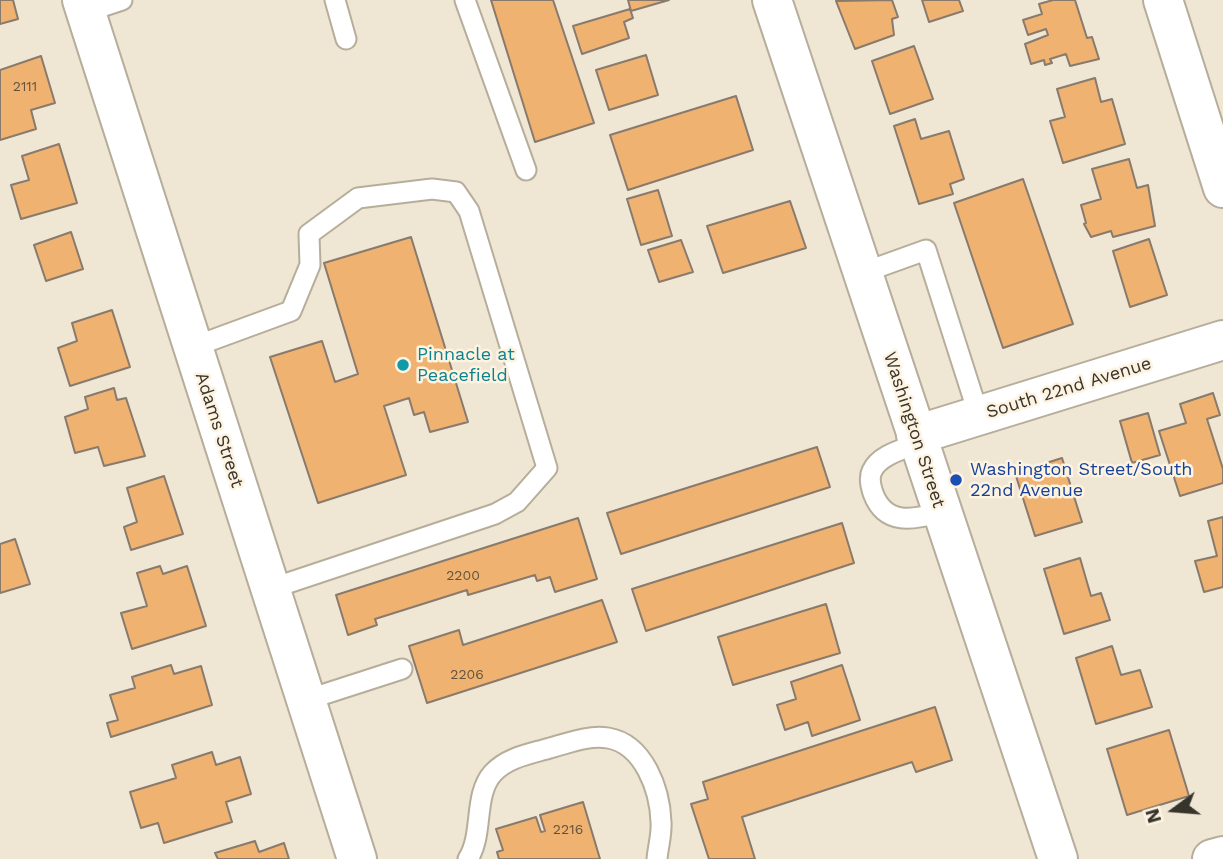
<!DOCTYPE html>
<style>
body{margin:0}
#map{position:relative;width:1223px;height:859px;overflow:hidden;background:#efe6d3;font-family:"Work Sans",sans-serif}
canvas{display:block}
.north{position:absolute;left:1139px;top:775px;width:70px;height:70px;-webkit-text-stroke:5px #fdf3e0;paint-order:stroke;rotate:254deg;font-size:19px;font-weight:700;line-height:28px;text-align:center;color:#37342c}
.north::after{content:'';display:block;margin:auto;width:24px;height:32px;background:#37342c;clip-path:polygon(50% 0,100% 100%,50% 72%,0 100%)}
</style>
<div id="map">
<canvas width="1223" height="859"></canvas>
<div class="north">N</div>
</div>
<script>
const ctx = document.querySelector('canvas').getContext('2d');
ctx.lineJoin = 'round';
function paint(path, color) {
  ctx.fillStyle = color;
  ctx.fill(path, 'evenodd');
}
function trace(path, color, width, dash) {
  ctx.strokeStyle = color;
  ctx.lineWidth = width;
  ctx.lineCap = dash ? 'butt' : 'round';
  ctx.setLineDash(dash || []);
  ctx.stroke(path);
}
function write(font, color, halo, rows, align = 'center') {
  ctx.font = font + ' "Work Sans",sans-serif';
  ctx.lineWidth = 5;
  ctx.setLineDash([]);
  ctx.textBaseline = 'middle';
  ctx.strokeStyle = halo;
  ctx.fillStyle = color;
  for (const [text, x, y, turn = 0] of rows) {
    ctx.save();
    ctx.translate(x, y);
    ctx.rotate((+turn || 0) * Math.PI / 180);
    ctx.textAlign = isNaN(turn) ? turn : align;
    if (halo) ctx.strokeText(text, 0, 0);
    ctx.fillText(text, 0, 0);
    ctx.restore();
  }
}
const building = new Path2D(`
 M0,0H13L18,19L0,24Z
 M491,0H553L594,123L535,142Z
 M628,0H669L631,11Z
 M892,0L898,17L892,19L894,35L855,49L836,1Z
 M922,0H959L963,11L929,22Z
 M1053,0H1075L1087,38L1092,37L1099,59L1070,66L1066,54L1050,59L1052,63L1045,65L1044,60L1031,64L1025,44L1048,35L1046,29L1028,35L1023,20L1042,14L1039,4Z
 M630,9L633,18L624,22L629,38L582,54L573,26Z
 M914,46L933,99L890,114L872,61Z
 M646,55L658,95L609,110L596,70Z
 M41,56L55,103L31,110L36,129L0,140V70Z
 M1095,78L1101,102L1112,99L1125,144L1063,163L1050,121L1065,117L1057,89Z
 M736,96L753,150L628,190L610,135Z
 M915,119L921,139L949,131L964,179L950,184L953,194L919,204L894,126Z
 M59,144L77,203L21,219L11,185L29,180L22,156Z
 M1129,159L1137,188L1148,185L1155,226L1113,237L1111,231L1091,237L1084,224L1086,223L1081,205L1101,199L1092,169Z
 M1023,179L1073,324L1003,348L954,203Z
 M658,190L672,236L641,245L627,199Z
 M790,201L806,248L723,273L707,226Z
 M71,232L83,269L46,281L34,245Z
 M411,237L468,422L430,432L424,412L414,415L409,398L384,406L406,475L318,503L270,357L322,341L335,382L358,374L324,263Z
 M1149,239L1167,295L1130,307L1113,251Z
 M681,240L693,272L659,282L648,250Z
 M112,310L130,367L70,386L58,348L77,341L72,323Z
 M114,388L117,400L126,398L145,456L104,466L98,447L75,453L65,417L88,409L85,397Z
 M1213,393L1220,415L1207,419L1223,469V483L1180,496L1159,431L1186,423L1180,404Z
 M1148,413L1160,455L1132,463L1120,421Z
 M817,447L830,487L621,554L607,513Z
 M1062,458L1082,522L1035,536L1015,473Z
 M164,476L183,534L131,550L124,527L137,522L127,488Z
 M1223,517V587L1204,592L1195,561L1217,556L1208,521Z
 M578,518L597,579L555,592L550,577L537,581L535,575L468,595L467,590L375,619L377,625L348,635L336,595Z
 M842,523L854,563L646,631L632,589Z
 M15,539L30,584L0,593V544Z
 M1080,558L1091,596L1101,593L1110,620L1064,634L1044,569Z
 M160,566L163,574L187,566L206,626L132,649L121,613L147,606L137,573Z
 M602,600L617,642L427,703L409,646L459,630L463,645Z
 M826,604L840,653L733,685L718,637Z
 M1112,646L1121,675L1140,670L1152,707L1096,724L1076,658Z
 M171,665L174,674L201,666L212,705L111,737L107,723L118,720L110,695L135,688L132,677Z
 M842,665L860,720L812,736L808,722L785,730L777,705L796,699L791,682Z
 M935,707L952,760L916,772L912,762L742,817L755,859H709L691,804L708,799L703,782Z
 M1169,730L1189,796L1127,815L1107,749Z
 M212,752L216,765L240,757L251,794L226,802L232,822L164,843L158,823L141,828L130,792L176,778L172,765Z
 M583,802L600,859H499L497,852L503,850L496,829L536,817L541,832L545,831L540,815Z
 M255,841L259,852L284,843L289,859H218L215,853Z`);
paint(building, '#f0b270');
trace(building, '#887a6c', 2);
const lane = new Path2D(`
 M335,0L346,39
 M465,0L526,170
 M86,12L122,0
 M862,273L926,250L979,416
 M193,347L291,311L310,265L309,234L358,198L432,189L456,192L469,211L547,468L517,502L495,514L270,589
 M919,443C904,449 879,455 872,471C869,477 871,487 873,493C885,526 913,520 942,512
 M306,700L402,669
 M468,859C484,834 473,795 493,773C508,757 530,754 550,748C569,743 588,735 608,738C644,744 660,790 661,822C662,834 658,847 657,859`);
const street = new Path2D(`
 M82,0L357,859
 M1163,0L1223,188
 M916,435L1223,340
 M1212,859L1223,856`);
const secondary = new Path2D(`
 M772,0L1058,859`);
trace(lane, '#b6ad9b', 23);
trace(street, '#b6ad9b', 42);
trace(secondary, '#b6ad9b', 42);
trace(lane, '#fff', 19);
trace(street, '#fff', 38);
trace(secondary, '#fff', 38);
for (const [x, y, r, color] of [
 [403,365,7,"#0f9aa8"],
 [956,480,7,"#1a4fb4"]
]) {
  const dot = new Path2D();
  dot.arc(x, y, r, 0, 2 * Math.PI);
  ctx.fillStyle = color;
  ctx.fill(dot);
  trace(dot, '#fdf3e0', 2.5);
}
write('14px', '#65543d', null, [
 ["2111",25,87],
 ["2200",463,576],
 ["2206",467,675],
 ["2216",568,830]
]);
write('18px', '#0d838f', '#fdf3e0', [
 ["Pinnacle at",417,355],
 ["Peacefield",417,376]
], 'left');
write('18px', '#37342c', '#fdf3e0', [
 ["South 22nd Avenue",1069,388,-17],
 ["Adams Street",219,430,72],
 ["Washington Street",914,430,72]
]);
write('18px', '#164399', '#fdf3e0', [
 ["Washington Street/South",970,470],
 ["22nd Avenue",970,491]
], 'left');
</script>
